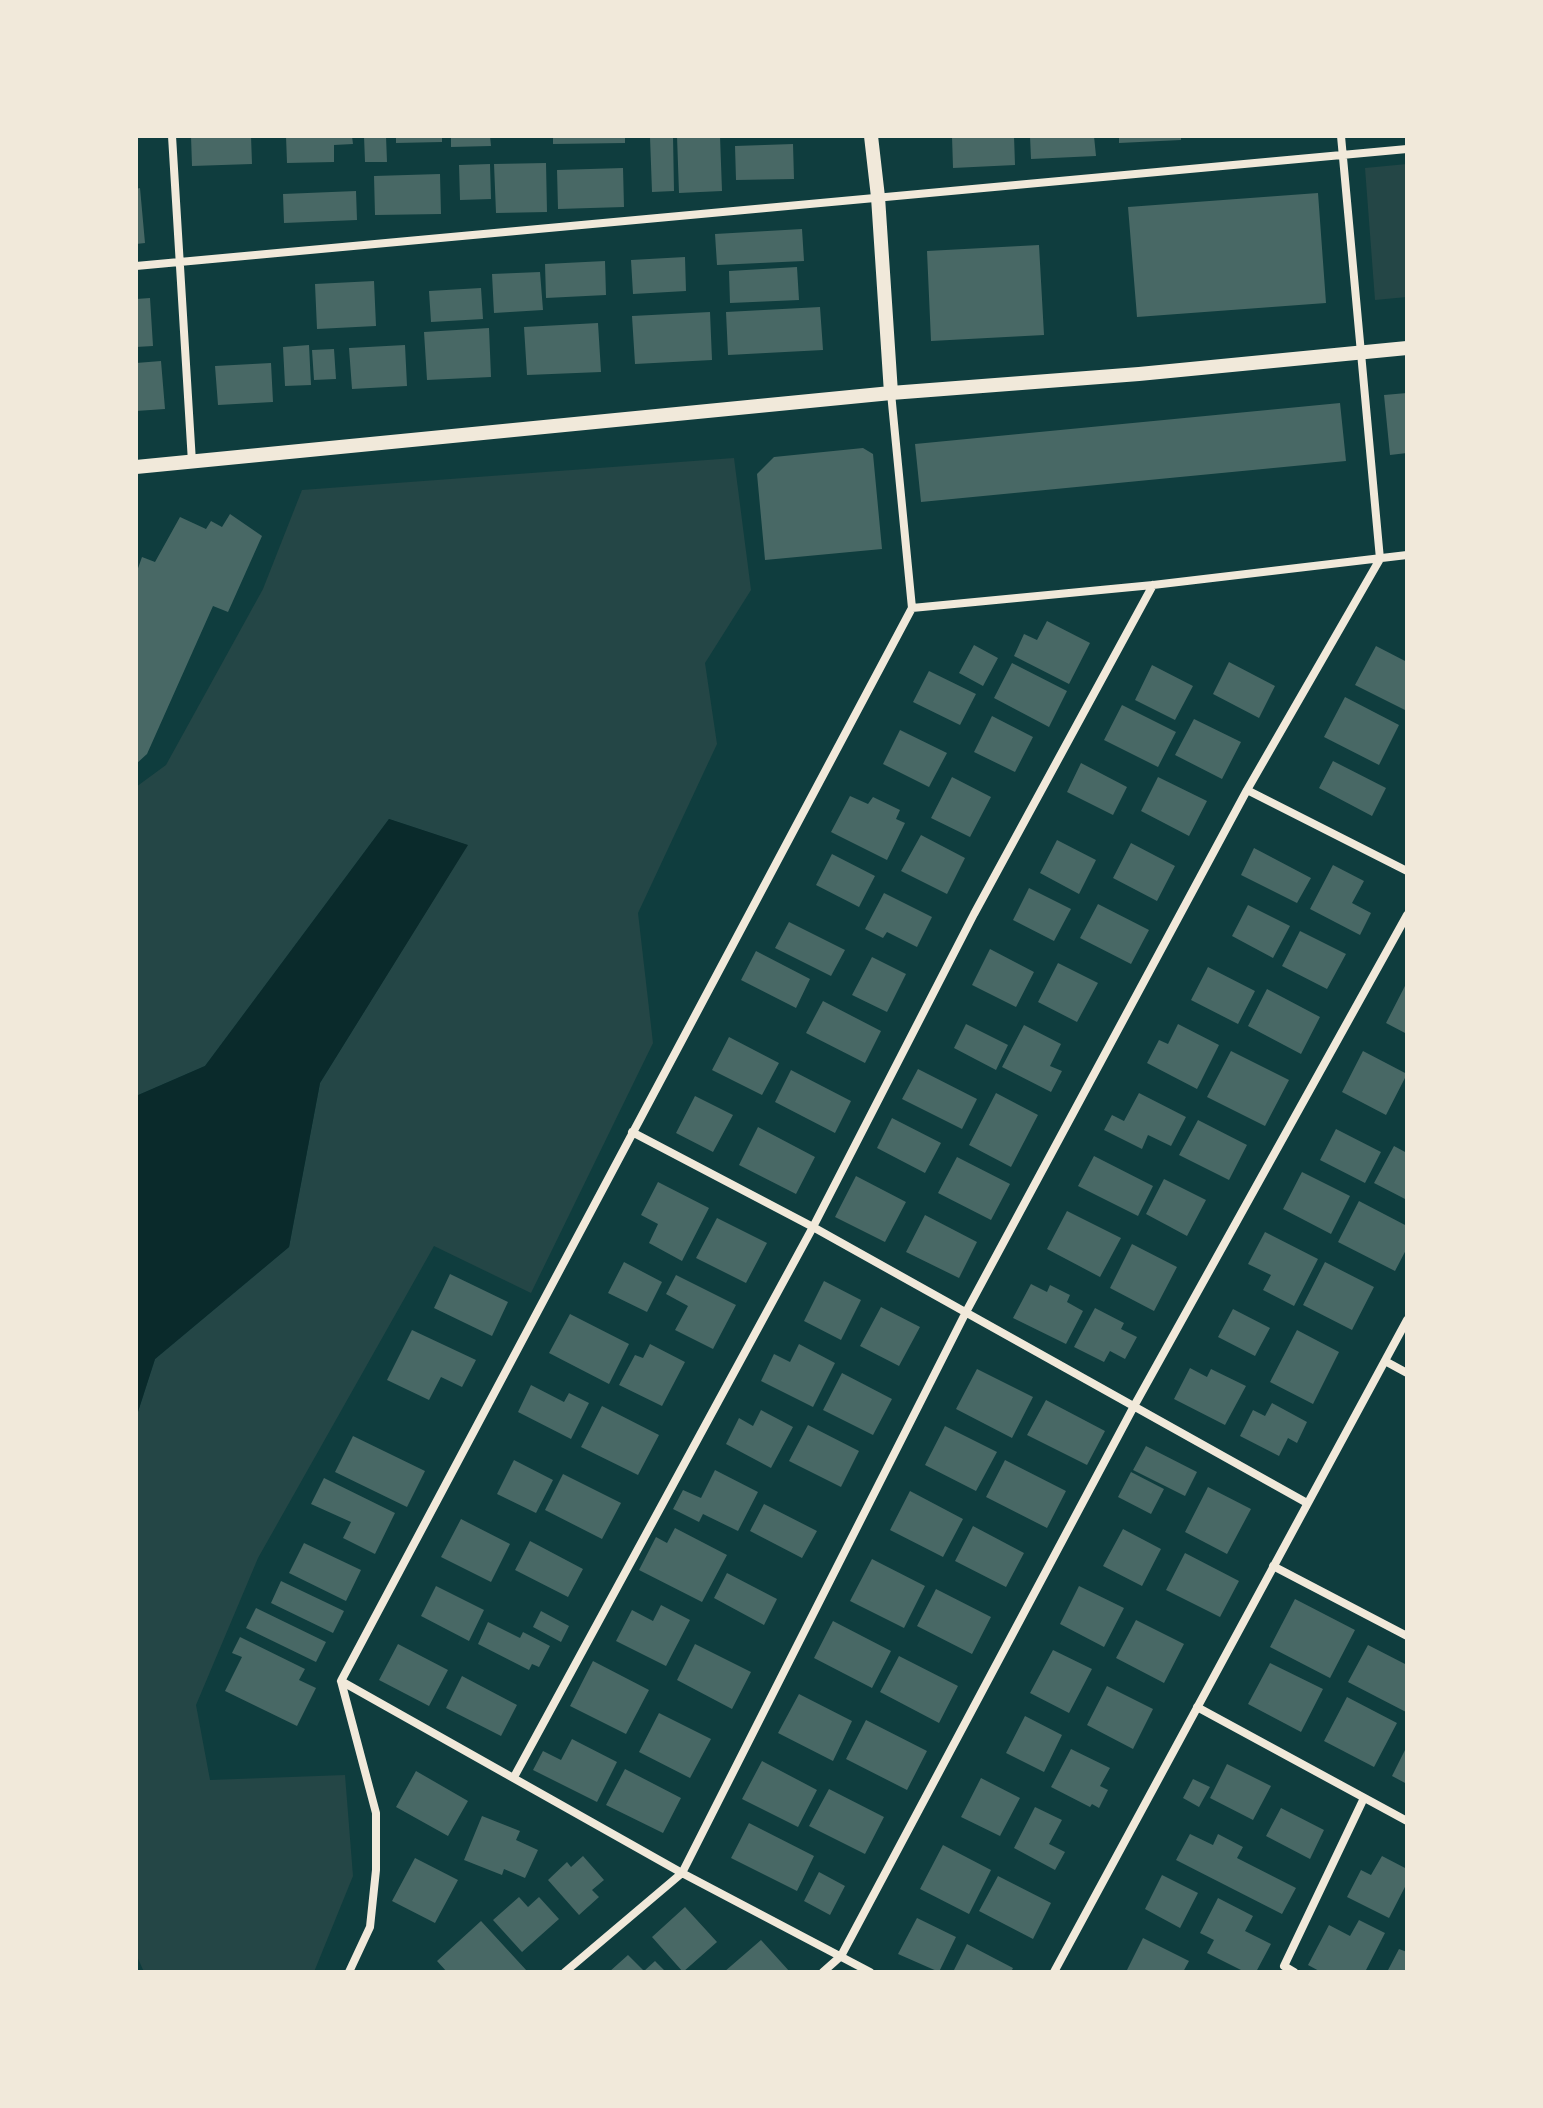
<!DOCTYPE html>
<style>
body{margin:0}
#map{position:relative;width:1543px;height:2108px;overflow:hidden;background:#0f3d3e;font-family:Figtree,sans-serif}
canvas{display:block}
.frame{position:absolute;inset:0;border:138px solid #f1e9da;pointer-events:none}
</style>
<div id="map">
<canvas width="1543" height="2108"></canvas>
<div class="frame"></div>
</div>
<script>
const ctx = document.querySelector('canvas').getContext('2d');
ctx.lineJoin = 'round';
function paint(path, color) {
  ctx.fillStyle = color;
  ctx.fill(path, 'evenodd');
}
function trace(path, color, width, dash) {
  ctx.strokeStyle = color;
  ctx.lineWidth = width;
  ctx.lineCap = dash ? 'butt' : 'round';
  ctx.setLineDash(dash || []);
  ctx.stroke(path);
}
paint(new Path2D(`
 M1407,164V297L1375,300L1365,168Z
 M734,458L751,590L705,663L717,744L638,913L653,1043L531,1293L434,1246L258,1558L196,1705L210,1780L345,1775L353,1876L314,1972H144L136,1954V1418L155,1359L289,1247L320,1083L467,845L389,819L205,1066L136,1096V787L166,765L263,589L302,490Z`), '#244646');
paint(new Path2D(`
 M389,819L468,845L320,1083L289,1247L155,1359L136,1418V1096L205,1066Z`), '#0a2a2b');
paint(new Path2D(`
 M191,136H251L252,164L192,166Z
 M286,136H352L353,144L334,145V162L287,163Z
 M364,136H386L387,162H365Z
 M396,136H442V142L396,143Z
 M451,136H490L491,146L451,147Z
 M553,136H625V143L553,144Z
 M673,136L674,191L652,192L650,137Z
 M677,136H720L722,191L679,193Z
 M952,136H1014L1015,165L953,168Z
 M1030,136H1094L1096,156L1031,159Z
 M1119,136H1181V140L1119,143Z
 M793,144L794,179L736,180L735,146Z
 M546,163L547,212L496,213L494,164Z
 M490,164L491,199L460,200L459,165Z
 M623,168L624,207L558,209L557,170Z
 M440,174L441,214L375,215L374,176Z
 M140,188L145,243L136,244V189Z
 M356,191L357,220L284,223L283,194Z
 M1318,193L1326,303L1137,317L1128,207Z
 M802,229L804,261L717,265L715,234Z
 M1039,245L1044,335L931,341L927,251Z
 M685,257L686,291L633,294L631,260Z
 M605,261L606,295L546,298L545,264Z
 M797,267L799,300L730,303L729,271Z
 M540,272L543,310L494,313L492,274Z
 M374,281L376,326L317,329L315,284Z
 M481,288L483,319L431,322L429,291Z
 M150,298L153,346L136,347V299Z
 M820,307L823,350L728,355L726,312Z
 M710,312L712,360L635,364L632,316Z
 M598,323L601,372L527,375L524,327Z
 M489,328L491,377L427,380L424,332Z
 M309,345L311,385L285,386L283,347Z
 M405,345L407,386L352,389L349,348Z
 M334,349L336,379L314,380L312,350Z
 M161,361L165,409L136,411V363Z
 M271,363L273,402L218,405L215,366Z
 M1407,393V453L1390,455L1384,395Z
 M1340,403L1346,461L921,502L915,444Z
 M863,448L873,454L882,549L765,560L757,474L774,457Z
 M230,514L262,536L228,612L213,606L147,754L136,764V574L142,557L155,562L180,517L206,529L211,521L222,527Z
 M1047,621L1090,643L1069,684L1014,656L1024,634L1037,640Z
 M974,645L998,658L983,686L959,673Z
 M1376,646L1407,662V711L1355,685Z
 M1229,662L1275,686L1259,718L1213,694Z
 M1012,663L1067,691L1049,727L994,698Z
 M1152,665L1193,686L1175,720L1135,700Z
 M929,671L976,694L960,725L913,702Z
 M1345,697L1399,725L1379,765L1324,737Z
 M1122,705L1176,732L1158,767L1104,740Z
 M992,716L1033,737L1015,772L974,752Z
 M1194,719L1241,742L1222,779L1175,755Z
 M900,730L947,753L929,787L883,764Z
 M1333,761L1386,788L1372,816L1319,788Z
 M1081,763L1127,787L1113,815L1067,792Z
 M952,777L991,797L970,837L931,818Z
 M1158,777L1207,801L1189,836L1141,811Z
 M850,796L868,804L873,797L900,810L896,819L905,823L887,860L831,832Z
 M921,835L965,858L947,894L901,871Z
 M1057,840L1096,860L1079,894L1040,873Z
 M1131,843L1175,866L1157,901L1113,878Z
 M1254,848L1311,878L1297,903L1241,875Z
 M832,854L875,876L859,907L816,885Z
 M1333,865L1364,881L1352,903L1371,913L1360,935L1310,909Z
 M1029,888L1071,909L1054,941L1013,920Z
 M884,893L932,917L917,947L887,932L883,938L865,929Z
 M1098,904L1149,930L1131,964L1080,938Z
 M1248,905L1290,926L1273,958L1232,936Z
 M789,922L845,950L831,976L775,948Z
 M1300,931L1346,954L1327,989L1282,966Z
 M990,949L1034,972L1016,1007L972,985Z
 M756,951L810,979L796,1008L741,980Z
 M872,957L906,974L887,1012L852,995Z
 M1058,963L1098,983L1077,1022L1038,1002Z
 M1208,967L1255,991L1238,1024L1191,1000Z
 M1407,982V1034L1386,1023Z
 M1267,989L1320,1017L1301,1054L1248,1026Z
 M823,1001L881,1031L865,1063L806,1033Z
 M966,1024L1008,1045L996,1070L954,1048Z
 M1178,1024L1219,1045L1197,1089L1147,1063L1159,1040L1168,1044Z
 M1024,1025L1061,1044L1050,1066L1062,1071L1051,1092L1002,1067Z
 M729,1037L779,1063L762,1095L712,1070Z
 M1231,1051L1289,1080L1265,1126L1207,1097Z
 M1363,1051L1407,1074L1386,1115L1342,1092Z
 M918,1069L977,1099L962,1129L902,1099Z
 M791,1070L851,1101L835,1133L775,1102Z
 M996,1093L1038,1115L1011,1167L969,1145Z
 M1139,1093L1186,1117L1171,1146L1148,1135L1142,1149L1104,1130L1112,1115L1124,1121Z
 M695,1096L733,1115L713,1152L676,1133Z
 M892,1118L941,1143L925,1173L877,1148Z
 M1198,1120L1247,1145L1229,1180L1179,1155Z
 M758,1127L815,1157L796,1194L739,1165Z
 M1336,1129L1381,1152L1365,1183L1320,1160Z
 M1394,1146L1407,1153V1200L1374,1183Z
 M1094,1156L1153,1186L1138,1216L1078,1186Z
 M957,1157L1010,1184L991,1220L938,1193Z
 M1302,1172L1350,1196L1331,1234L1283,1209Z
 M856,1176L906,1202L885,1242L835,1217Z
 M1164,1179L1206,1200L1187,1236L1146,1214Z
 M658,1182L709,1208L682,1261L649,1243L658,1224L641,1215Z
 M1359,1201L1407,1226V1248L1395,1271L1338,1242Z
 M1067,1211L1121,1238L1100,1277L1047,1249Z
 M925,1215L977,1242L959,1278L906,1252Z
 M717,1218L767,1243L746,1283L696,1258Z
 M1265,1232L1318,1259L1294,1306L1263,1290L1271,1275L1248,1264Z
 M1132,1244L1177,1267L1154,1311L1110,1288Z
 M624,1262L662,1282L647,1312L608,1293Z
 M1325,1262L1374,1287L1352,1330L1303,1305Z
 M450,1274L508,1302L492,1336L434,1308Z
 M676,1275L736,1305L713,1349L675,1330L688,1306L666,1294Z
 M824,1281L861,1300L841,1340L804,1321Z
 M1031,1284L1047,1292L1050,1285L1070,1295L1067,1302L1083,1311L1066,1344L1013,1318Z
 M881,1307L920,1327L899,1366L860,1346Z
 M1095,1308L1124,1323L1121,1329L1137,1337L1125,1359L1110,1351L1104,1362L1074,1347Z
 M1233,1309L1270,1328L1255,1356L1218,1337Z
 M570,1314L629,1344L609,1384L549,1353Z
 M412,1330L476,1360L462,1387L441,1377L429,1400L387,1380Z
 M1297,1330L1339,1352L1313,1404L1270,1382Z
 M650,1344L685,1362L662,1406L619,1385L635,1355L643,1358Z
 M799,1344L835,1363L813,1407L761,1381L774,1354L790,1362Z
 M1190,1368L1207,1377L1211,1369L1246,1386L1225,1425L1174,1399Z
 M977,1369L1033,1397L1012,1438L956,1409Z
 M842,1373L892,1399L873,1435L823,1410Z
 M531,1385L564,1402L569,1393L589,1403L571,1439L518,1412Z
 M1046,1400L1105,1431L1087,1465L1027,1435Z
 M1272,1403L1307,1422L1297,1443L1288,1438L1279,1456L1240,1436L1253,1410L1265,1416Z
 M602,1406L659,1435L638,1475L581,1447Z
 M761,1410L793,1427L771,1468L726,1444L739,1418L753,1426Z
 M808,1425L859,1451L841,1487L789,1461Z
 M945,1426L997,1452L976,1491L925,1465Z
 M353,1436L425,1471L407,1507L335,1472Z
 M1146,1446L1197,1472L1185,1496L1133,1470Z
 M514,1460L553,1480L536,1513L497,1494Z
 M1005,1460L1066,1491L1047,1528L986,1497Z
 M715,1470L758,1492L738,1531L703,1514L699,1522L673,1509L683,1490L701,1498Z
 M1131,1472L1164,1489L1151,1514L1118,1497Z
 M563,1474L621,1503L602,1539L545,1510Z
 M324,1478L395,1513L375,1554L343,1538L351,1522L311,1504Z
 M1208,1487L1251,1509L1227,1554L1185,1532Z
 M910,1491L963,1519L943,1557L890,1530Z
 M764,1504L817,1531L802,1558L750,1531Z
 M461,1519L510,1544L491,1582L441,1557Z
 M973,1526L1024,1553L1006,1587L955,1561Z
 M675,1528L727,1555L702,1602L639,1570L656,1537L667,1543Z
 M1123,1529L1161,1549L1142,1586L1103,1566Z
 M530,1541L583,1569L568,1597L515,1570Z
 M304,1543L361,1570L346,1601L289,1573Z
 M1185,1553L1239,1581L1220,1617L1166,1590Z
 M872,1559L925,1586L904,1628L850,1601Z
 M727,1573L777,1599L764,1625L714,1598Z
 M281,1581L344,1611L333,1633L271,1603Z
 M436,1586L484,1610L469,1641L421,1616Z
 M1079,1586L1124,1608L1104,1647L1060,1624Z
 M936,1589L991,1617L972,1654L917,1626Z
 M1295,1599L1355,1630L1330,1678L1270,1647Z
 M661,1605L690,1620L666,1666L616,1641L632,1610L653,1621Z
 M256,1608L326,1642L316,1662L246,1628Z
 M541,1611L569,1626L561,1642L533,1627Z
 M1136,1620L1184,1644L1164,1683L1116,1658Z
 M833,1621L891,1651L872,1688L814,1658Z
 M488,1622L520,1638L523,1632L550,1646L539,1667L532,1664L529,1670L478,1644Z
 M240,1637L305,1669L299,1680L316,1688L297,1726L225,1691L242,1657L232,1653Z
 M398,1644L448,1670L429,1706L379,1680Z
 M695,1644L751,1672L732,1709L677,1680Z
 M1368,1645L1407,1665L1406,1712L1348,1682Z
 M1053,1650L1092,1669L1069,1713L1030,1693Z
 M899,1656L958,1686L939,1723L880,1692Z
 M593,1661L649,1690L626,1734L570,1706Z
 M1270,1663L1323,1689L1301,1732L1248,1704Z
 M462,1676L517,1705L501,1736L446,1708Z
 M1107,1686L1153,1709L1133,1749L1087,1725Z
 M799,1694L852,1721L833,1761L778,1733Z
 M1347,1697L1397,1723L1374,1767L1324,1741Z
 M659,1713L711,1739L690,1778L639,1752Z
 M1025,1716L1062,1735L1044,1772L1006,1753Z
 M866,1720L927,1751L907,1790L846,1759Z
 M572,1739L617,1762L597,1802L533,1770L543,1751L561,1760Z
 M1407,1746V1784L1392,1776Z
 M1071,1749L1110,1768L1100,1786L1108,1790L1099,1808L1092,1804L1090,1807L1051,1787Z
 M762,1761L817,1790L798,1827L742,1799Z
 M1227,1764L1271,1786L1253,1820L1210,1798Z
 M625,1769L681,1798L663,1833L606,1805Z
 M416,1771L468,1801L448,1836L396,1807Z
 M981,1778L1020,1798L1000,1836L961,1817Z
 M1193,1779L1210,1787L1199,1807L1183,1798Z
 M829,1789L884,1817L865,1854L809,1826Z
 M1035,1807L1062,1820L1049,1844L1065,1852L1055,1870L1014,1848Z
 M1281,1808L1324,1830L1310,1859L1266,1836Z
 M482,1816L520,1831L516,1840L538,1850L525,1878L504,1869L502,1875L464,1860Z
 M749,1823L814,1856L797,1891L731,1858Z
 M1190,1834L1213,1845L1218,1834L1243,1847L1237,1858L1296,1888L1282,1914L1176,1860Z
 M943,1845L991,1870L969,1914L920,1889Z
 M583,1856L604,1880L592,1890L599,1897L579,1915L548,1880L567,1862L571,1867Z
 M1382,1856L1407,1869V1883L1389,1918L1347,1897L1361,1870L1371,1875Z
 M415,1858L458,1880L435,1923L392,1901Z
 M819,1872L845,1886L830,1915L804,1901Z
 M1162,1875L1198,1893L1180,1928L1145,1909Z
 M998,1876L1051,1903L1033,1939L979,1911Z
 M519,1897L528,1907L539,1897L559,1919L522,1952L493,1920Z
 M1218,1898L1253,1916L1245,1931L1271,1944L1256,1972H1245L1207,1953L1214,1940L1200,1933Z
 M685,1907L717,1942L683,1972L652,1937Z
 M917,1918L956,1937L939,1972L898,1954Z
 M1359,1920L1385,1933L1365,1972H1321L1308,1965L1329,1925L1350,1936Z
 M481,1921L527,1971L525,1972H447L437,1961Z
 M1143,1938L1189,1961L1183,1972H1126Z
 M761,1940L790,1972H724Z
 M967,1944L1013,1968L1011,1972H953Z
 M1399,1949L1407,1952V1972H1387Z
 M628,1955L644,1971L655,1961L666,1972H609Z`), '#486865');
trace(new Path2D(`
 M172,136L192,462
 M136,266L1407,149
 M891,393L912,608L1153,585L1407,555
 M1247,790L1407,871
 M632,1132L813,1227L1307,1503
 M1385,1361L1407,1373
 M1273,1566L1407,1636
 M341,1681L682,1873L870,1972
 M1197,1707L1407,1821
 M514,1777L813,1227L974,914L1153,585
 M349,1972L370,1927L376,1870V1813L341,1681L912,608
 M565,1972L682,1873L966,1312L1247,790L1380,559L1341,136
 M823,1972L841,1956L1133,1408L1407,915
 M1054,1972L1407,1320
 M1294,1972L1284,1966L1364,1798`), '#f1e9da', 8);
trace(new Path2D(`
 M871,136L878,197L891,393
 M136,467L891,393L1139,374L1407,348`), '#f1e9da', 14);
</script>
